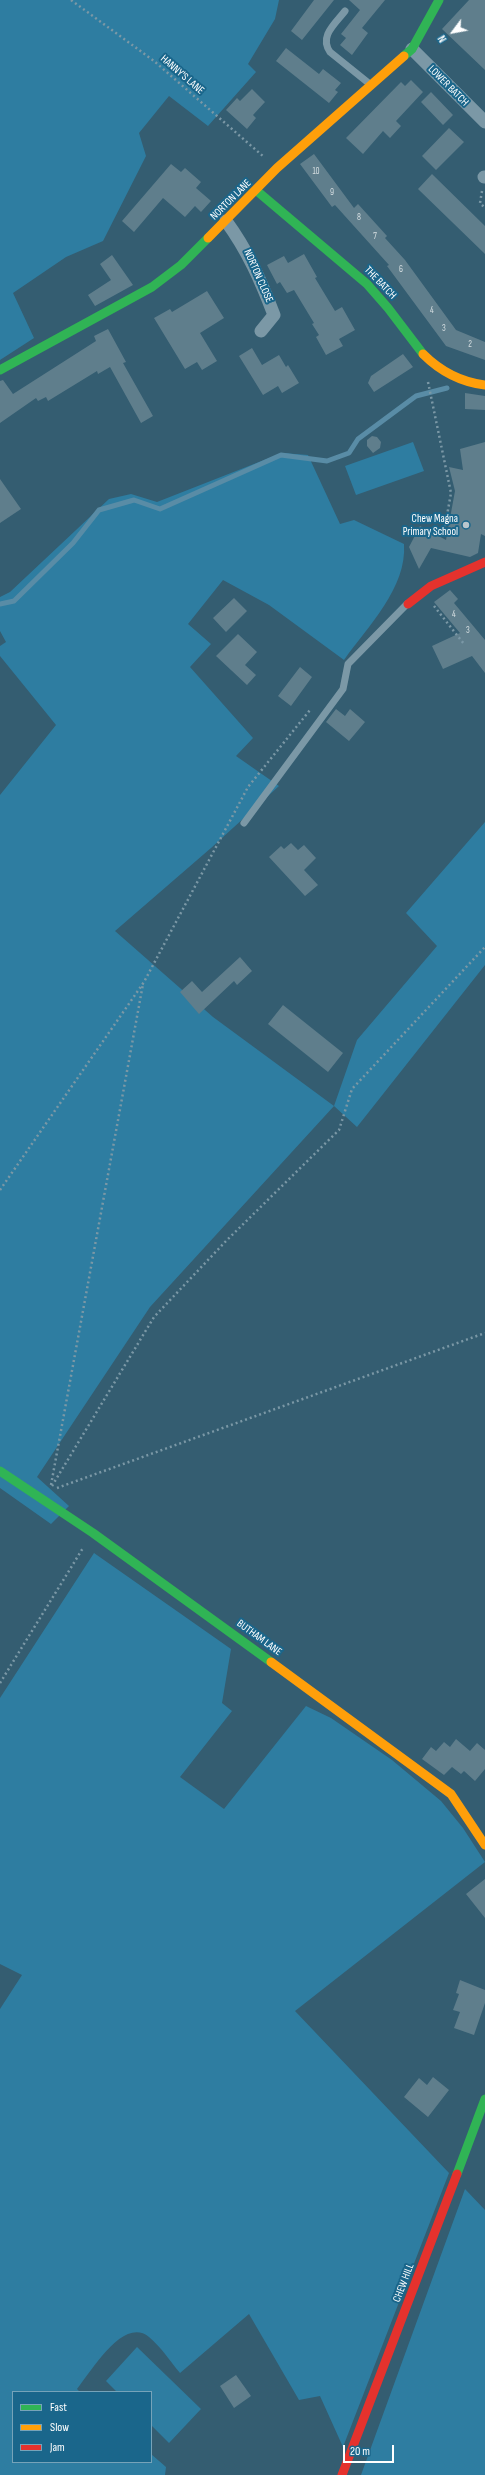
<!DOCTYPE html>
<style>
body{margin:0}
#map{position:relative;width:485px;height:2475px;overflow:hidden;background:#345d71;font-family:"Sofia Sans Condensed",sans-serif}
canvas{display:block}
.legend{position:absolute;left:12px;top:2391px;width:140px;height:72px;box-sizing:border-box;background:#1a668b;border:1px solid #76a3b9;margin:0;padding:5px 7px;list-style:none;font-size:12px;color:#fff}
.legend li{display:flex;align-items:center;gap:8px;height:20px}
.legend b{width:20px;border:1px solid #76a3b9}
.north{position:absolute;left:433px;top:12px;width:40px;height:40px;-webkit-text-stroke:3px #1a668b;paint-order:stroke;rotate:238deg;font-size:11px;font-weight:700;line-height:16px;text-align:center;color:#fff}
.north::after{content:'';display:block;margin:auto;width:14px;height:18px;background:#fff;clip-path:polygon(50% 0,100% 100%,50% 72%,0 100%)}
.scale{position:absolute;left:343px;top:2445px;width:51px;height:18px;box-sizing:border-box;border:2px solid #fff;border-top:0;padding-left:5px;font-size:12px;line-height:14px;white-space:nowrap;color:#fff;-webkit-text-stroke:3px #1a668b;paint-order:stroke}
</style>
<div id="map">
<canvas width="485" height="2475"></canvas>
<ul class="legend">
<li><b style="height:5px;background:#30b455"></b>Fast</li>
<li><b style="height:5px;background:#ff9f0a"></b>Slow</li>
<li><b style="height:5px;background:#e5322d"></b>Jam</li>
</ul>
<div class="north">N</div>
<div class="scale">20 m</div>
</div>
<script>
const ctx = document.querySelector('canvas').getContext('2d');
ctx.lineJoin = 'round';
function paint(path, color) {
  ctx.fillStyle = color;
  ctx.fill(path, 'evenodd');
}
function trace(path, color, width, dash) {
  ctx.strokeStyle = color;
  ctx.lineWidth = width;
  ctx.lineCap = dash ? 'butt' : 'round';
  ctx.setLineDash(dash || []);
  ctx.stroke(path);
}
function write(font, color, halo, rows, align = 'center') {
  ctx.font = font + ' "Sofia Sans Condensed",sans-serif';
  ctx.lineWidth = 4;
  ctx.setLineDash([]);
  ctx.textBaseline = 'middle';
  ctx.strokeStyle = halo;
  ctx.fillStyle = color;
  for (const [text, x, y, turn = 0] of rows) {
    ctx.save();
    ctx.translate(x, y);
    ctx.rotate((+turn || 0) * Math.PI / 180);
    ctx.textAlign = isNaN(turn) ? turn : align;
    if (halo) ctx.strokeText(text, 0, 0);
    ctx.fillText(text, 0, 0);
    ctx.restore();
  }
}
paint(new Path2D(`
 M0,0H279L275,19L248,64L256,72L208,126L169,96L139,133L146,156L103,241L66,257L13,293L34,338L0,360Z
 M413,442L424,471L356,495L345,466Z
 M282,453L308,455L340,524L354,520L404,544C407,588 368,626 344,660L269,605L223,580L188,624L211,644L190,667L253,738L236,756L279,786L211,848L115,931L213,1017L334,1106L357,1040L437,946L406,913L485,822V965L357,1127L334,1106L150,1307L37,1477L69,1506L51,1524L0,1488V795L56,725L0,656V646L6,642L0,631V597L10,592L109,499L131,494L157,502Z
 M94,1553L231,1649L222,1703L232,1711L180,1777L224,1809L306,1706L331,1718L392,1760L441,1801L463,1828L485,1862L295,2011L449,2173L343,2447L320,2396L299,2400L249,2314L180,2373C170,2361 161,2347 149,2337C123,2316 91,2372 77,2389L80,2392H13V2462H151V2454L166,2467L165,2475H0V2009L22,1975L0,1964V1698Z
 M465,2189L485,2210V2475H361Z
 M137,2347L201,2409L169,2443L151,2425V2392H117L106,2381Z`), '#2e7da1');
trace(new Path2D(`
 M0,604L14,601L73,543L99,510L134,500L160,509L281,455L327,461L349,453L358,439L416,396L447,388`), '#598ca6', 5);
paint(new Path2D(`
 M314,0H334L302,40L291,31Z
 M349,0H385L362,28L368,33L352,55L340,45L346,38L341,34L360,10Z
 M469,0H485V70L442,29Z
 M286,48L319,74L323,69L341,83L335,90L338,92L329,103L276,61Z
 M411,80L423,92L396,121L401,126L390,138L383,131L363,154L346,138L401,82L405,86Z
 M252,89L265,102L253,115L256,118L247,129L226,110L237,98L240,101Z
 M431,92L453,115L443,125L421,102Z
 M449,128L464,142L436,170L422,156Z
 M314,154L354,208L358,204L387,236L385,238L405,260L456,330L485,342V360L446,346L387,266L389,265L335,205L332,207L300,164Z
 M171,164L181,172L185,168L201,182L196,188L211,201L201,212L195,206L185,217L163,198L134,232L122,221Z
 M432,174L485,226V254L418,189Z
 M304,254L317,277L315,278L335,311L342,307L355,330L339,339L343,346L326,355L316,337L319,335L312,324L314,323L294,290L287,293L280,282L277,284L267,265L284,256L288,263Z
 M112,255L133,285L95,306L88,295L111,280L100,264Z
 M207,291L224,318L200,333L217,361L202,370L197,362L185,369L154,318L170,309L172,312Z
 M108,329L126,362L123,363L153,416L141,423L110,367L98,374L97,371L48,401L46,397L38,401L36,398L0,423V381L3,380L13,394L96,341L94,336Z
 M252,348L262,365L279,355L286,367L288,365L299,383L282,393L278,386L263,395L239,356Z
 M403,354L413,367L374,392L368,383L371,376Z
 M465,393L485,396V410L465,409Z
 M372,436L377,437L381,442L380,448L373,453L367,446V440Z
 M485,442V536L481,534L478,553L470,557L431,548L419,569L409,547L420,526L446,540L455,491L449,467L463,470L460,449Z
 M0,479L21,509L0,523Z
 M450,590L458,599L454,603L485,640V673L472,656L443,669L432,646L460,633L434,602Z
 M234,598L247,611L226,632L213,618Z
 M238,634L257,652L245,665L256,675L247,685L216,656Z
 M300,667L312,677L291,706L278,696Z
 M336,709L345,716L350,709L365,722L349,741L326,722Z
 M291,843L298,850L304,845L316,858L304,870L318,885L305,896L269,857L281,846L284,849Z
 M240,957L252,971L237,985L234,981L199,1014L180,992L192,981L202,992Z
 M283,1005L343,1053L328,1072L268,1024Z
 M456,1739L470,1751L477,1743L485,1750V1769L475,1781L464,1771L461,1774L452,1767L444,1775L422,1759L431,1747L436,1751L444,1742L450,1747Z
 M485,1879V1918L466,1894Z
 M460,1980L485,1990V2003L474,2035L454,2028L460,2012L453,2010L459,1994L456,1993Z
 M433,2077L449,2090L428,2117L404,2097L419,2078L427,2085Z
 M236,2375L251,2396L234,2408L220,2386Z`), '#5f7e8c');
trace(new Path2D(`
 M71,0L154,61L264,157
 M482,191L480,203L485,208
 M428,382L451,493L444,532
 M434,606L464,644
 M0,1190L144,982L248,787L310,710
 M51,1485L143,984
 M52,1486L154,1317L226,1241L339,1130L352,1089L485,947
 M57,1488L485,1333
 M0,1683L83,1548`), '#7b98a6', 2.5, [2, 3]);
trace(new Path2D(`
 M345,11C335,24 319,36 330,52L371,85
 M244,823L343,689L348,664L407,604`), '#7b98a6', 7);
trace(new Path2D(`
 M412,49L485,122
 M484,177H485
 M226,221C248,251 261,281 274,315L261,331`), '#7b98a6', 13);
trace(new Path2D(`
 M404,56L412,49L439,0
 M257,191L367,284L388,308L423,354
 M0,370L152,287L181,265L208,238
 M0,1471L93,1533L271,1662
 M457,2174L485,2099`), '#30b455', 9);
trace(new Path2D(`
 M208,238L277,168L404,56
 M423,354C441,372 460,382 485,385
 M271,1662L451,1794L485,1845`), '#ff9f0a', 9);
trace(new Path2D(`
 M408,604L431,586L485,562
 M342,2475L457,2174`), '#e5322d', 9);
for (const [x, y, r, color] of [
 [466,525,4,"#b8c6cd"]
]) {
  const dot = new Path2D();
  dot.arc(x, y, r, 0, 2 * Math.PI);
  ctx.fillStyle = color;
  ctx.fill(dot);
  trace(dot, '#1a668b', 1.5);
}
write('9px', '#d7dfe2', null, [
 ["10",316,172],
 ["9",332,193],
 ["8",359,218],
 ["7",375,237],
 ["6",401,270],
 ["4",432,311],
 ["3",444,329],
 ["2",470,345],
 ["4",454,615],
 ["3",468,631]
]);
write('11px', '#fff', '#1a668b', [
 ["HANNY'S LANE",182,75,41],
 ["LOWER BATCH",448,86,45],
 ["NORTON LANE",231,200,-45],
 ["NORTON CLOSE",258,276,66],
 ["THE BATCH",380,283,46],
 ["BUTHAM LANE",259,1638,36],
 ["CHEW HILL",404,2283,-69]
]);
write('11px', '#fff', '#1a668b', [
 ["Chew Magna",458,519],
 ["Primary School",458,532]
], 'right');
</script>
